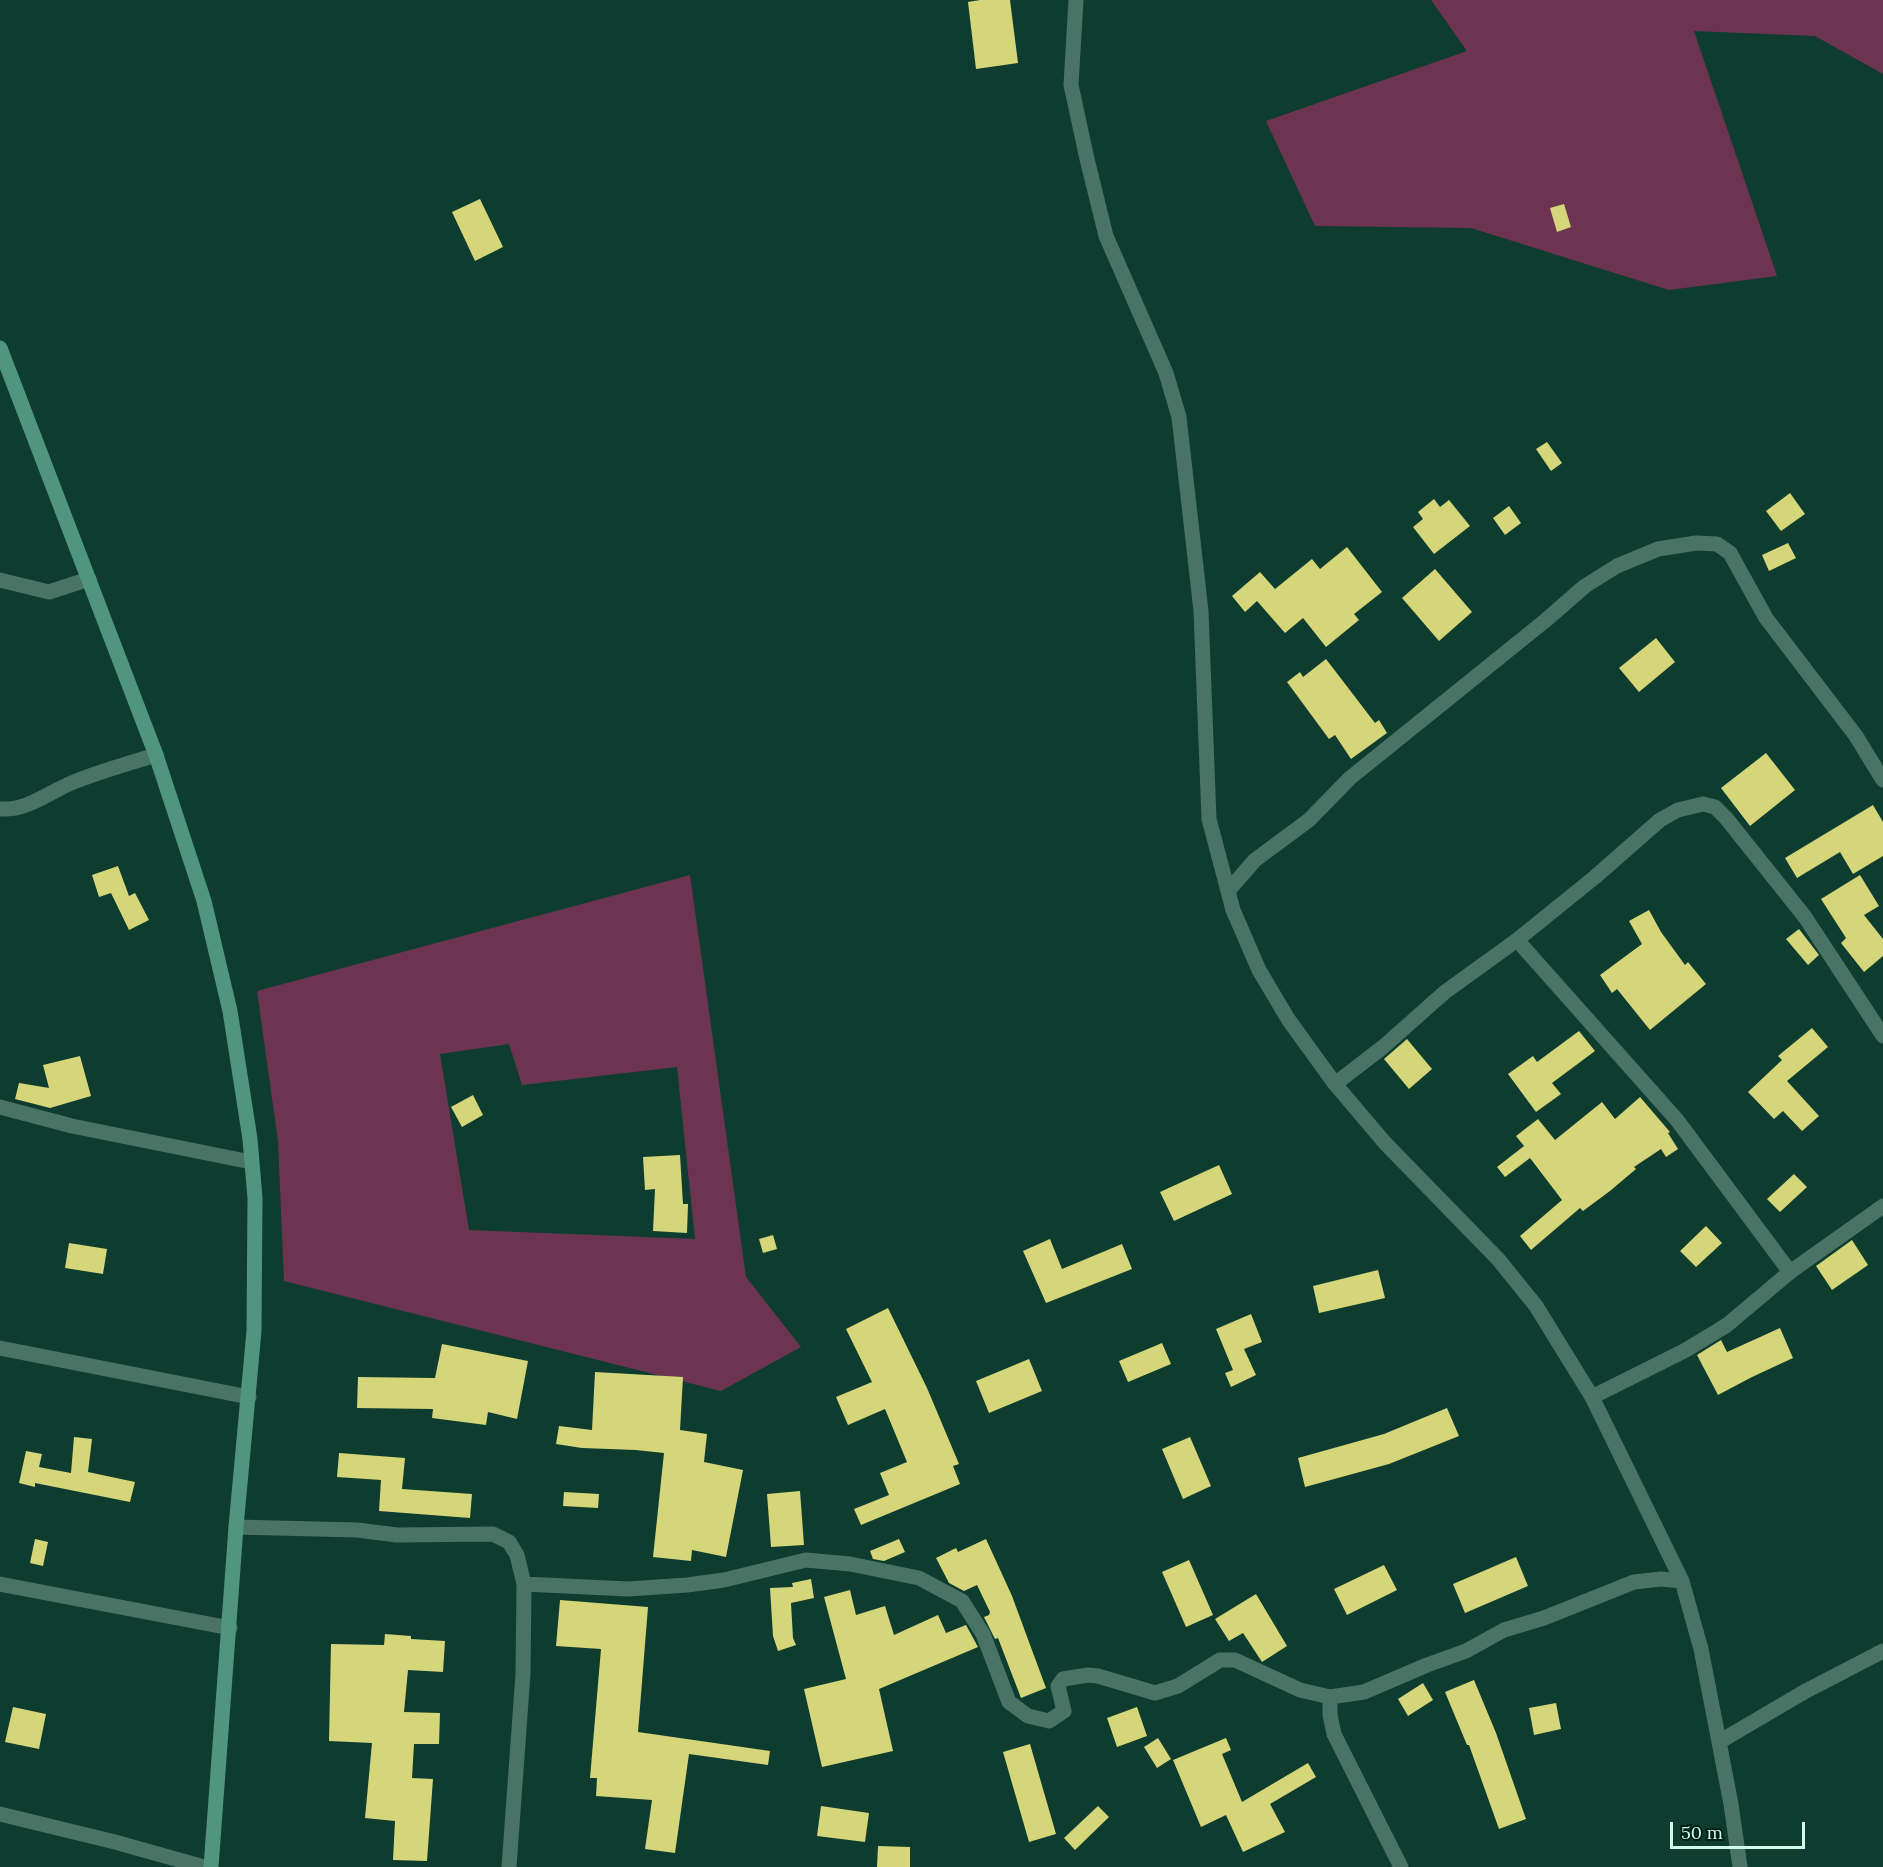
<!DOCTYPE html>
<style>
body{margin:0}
#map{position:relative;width:1883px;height:1867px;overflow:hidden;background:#0e3d30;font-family:Lora,serif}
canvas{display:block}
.scale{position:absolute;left:1670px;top:1822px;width:135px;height:27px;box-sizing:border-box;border:3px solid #d2faeb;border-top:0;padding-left:8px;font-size:18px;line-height:21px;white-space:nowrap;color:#d2faeb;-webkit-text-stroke:4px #002318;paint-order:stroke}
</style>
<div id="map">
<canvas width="1883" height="1867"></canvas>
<div class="scale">50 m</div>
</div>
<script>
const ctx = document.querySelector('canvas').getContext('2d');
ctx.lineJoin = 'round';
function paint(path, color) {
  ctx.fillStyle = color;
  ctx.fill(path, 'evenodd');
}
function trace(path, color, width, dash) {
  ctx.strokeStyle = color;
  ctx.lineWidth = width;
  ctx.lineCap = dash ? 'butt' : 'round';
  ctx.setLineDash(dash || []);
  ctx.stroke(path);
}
paint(new Path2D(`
 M1431,0H1883V74L1815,36L1694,31L1777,276L1669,290L1471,228L1315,226L1266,121L1467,51Z
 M690,875L746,1277L801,1347L721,1391L284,1281L278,1141L257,991ZM509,1044L522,1085L677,1067L695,1239L469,1230L440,1054Z`), '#6c3450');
paint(new Path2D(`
 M980,0H1010L1018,63L976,69L968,2Z
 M480,199L503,247L475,261L452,212Z
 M1564,204L1571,227L1557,232L1550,208Z
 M1547,442L1562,463L1551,471L1536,449Z
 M1790,493L1805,514L1781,531L1766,511Z
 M1434,499L1440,507L1449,500L1470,526L1434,554L1413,527L1423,519L1418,512Z
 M1509,506L1521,523L1505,535L1493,518Z
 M1788,543L1796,558L1769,571L1762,555Z
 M1347,547L1382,592L1354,614L1359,620L1326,647L1303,618L1285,633L1257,601L1245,612L1232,596L1260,572L1275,589L1312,559L1320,569Z
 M1435,569L1472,612L1439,641L1402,598Z
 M1656,638L1675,662L1639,692L1619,668Z
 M1326,659L1375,723L1379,720L1387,733L1351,759L1335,735L1329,739L1287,682L1300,672L1303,677Z
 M1766,753L1795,790L1750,826L1721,788Z
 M1873,805L1883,822V856L1853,874L1840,852L1797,878L1785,858Z
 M118,866L129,896L135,893L149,920L129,930L111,893L99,897L92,875Z
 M1860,875L1879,906L1864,915L1883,939V956L1864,972L1841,943L1846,938L1821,899Z
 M1649,910L1661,932L1685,965L1688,962L1706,984L1650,1030L1617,989L1612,993L1600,975L1642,944L1629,921Z
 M1799,929L1819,955L1808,965L1786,939Z
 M1812,1028L1828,1047L1787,1081L1819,1116L1802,1131L1783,1111L1774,1119L1748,1092L1782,1060L1778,1056Z
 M1579,1031L1595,1051L1552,1083L1561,1094L1536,1112L1508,1074L1533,1056L1537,1062Z
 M1407,1039L1432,1069L1409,1089L1384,1059Z
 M80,1056L91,1096L50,1108L15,1099L19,1083L49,1088L43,1065Z
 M473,1095L483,1115L462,1127L451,1107Z
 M1640,1097L1670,1132L1668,1133L1678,1149L1666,1157L1661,1149L1634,1167L1636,1169L1610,1191L1583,1211L1580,1208L1531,1250L1520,1236L1562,1200L1530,1158L1505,1177L1497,1167L1524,1146L1516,1136L1538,1119L1555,1140L1602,1102L1615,1119Z
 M680,1155L683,1204H688L687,1233L653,1231L655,1189L645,1190L643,1157Z
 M1219,1165L1232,1194L1174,1221L1160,1192Z
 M1794,1174L1807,1187L1780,1212L1767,1199Z
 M1706,1226L1722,1243L1696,1267L1680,1251Z
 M773,1235L777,1249L763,1253L759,1239Z
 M1050,1239L1062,1269L1122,1244L1132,1269L1046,1303L1023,1251Z
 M1852,1240L1868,1265L1832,1290L1816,1266Z
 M69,1243L107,1249L103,1274L65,1268Z
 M1378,1270L1385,1298L1319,1313L1313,1286Z
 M888,1308L927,1388L959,1464L953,1466L960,1484L861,1525L854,1509L889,1495L880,1473L907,1462L885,1409L848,1425L836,1397L872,1382L846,1329Z
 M1251,1314L1262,1342L1244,1349L1256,1375L1231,1387L1225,1373L1233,1370L1216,1329Z
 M1780,1328L1793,1358L1752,1377L1718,1395L1697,1355L1721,1340L1727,1352Z
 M1162,1343L1171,1364L1128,1382L1119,1361Z
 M442,1344L528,1361L517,1419L488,1412L486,1425L432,1418L433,1409L357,1408L358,1377L435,1378Z
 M1029,1359L1042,1391L989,1413L976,1381Z
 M595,1372L683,1377L680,1430L707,1434L704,1462L743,1470L726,1557L692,1550L691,1561L653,1557L664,1453L636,1450L582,1448L556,1444L559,1426L592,1430Z
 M1447,1408L1459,1436L1389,1464L1305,1487L1298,1458L1384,1434Z
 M74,1437L92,1439L88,1472L135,1482L130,1502L35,1483V1487L19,1483L26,1451L42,1454L39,1467L71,1473Z
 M1190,1437L1211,1486L1183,1499L1162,1449Z
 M339,1453L405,1458L402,1489L472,1494L470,1518L379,1511L381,1480L337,1477Z
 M800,1491L804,1545L771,1547L767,1494Z
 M564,1492L599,1494L598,1508L563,1506Z
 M35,1539L48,1542L43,1566L30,1563Z
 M899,1539L905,1552L884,1561L873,1559L870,1551Z
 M986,1539L1012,1596L1046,1688L1021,1698L998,1638L995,1639L984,1617L989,1615L990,1612L977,1585L964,1591L949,1583L936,1558L956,1548L958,1552Z
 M1516,1557L1528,1586L1465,1613L1453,1584Z
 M1189,1560L1213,1615L1186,1627L1162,1572Z
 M1384,1565L1397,1590L1347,1615L1334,1589Z
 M811,1579L814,1598L791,1603L793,1638L796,1645L778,1651L773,1636L770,1588L793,1587L792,1583Z
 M850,1590L856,1615L885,1606L894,1635L938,1615L946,1633L966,1625L978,1647L879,1689L893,1751L822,1767L804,1689L846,1679L824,1597Z
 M1256,1594L1287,1646L1262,1662L1243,1633L1229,1641L1215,1619Z
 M560,1600L648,1607L638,1732L770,1751L768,1765L689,1754L675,1853L645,1849L652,1800L596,1796L597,1778H590L601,1649L556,1646Z
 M385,1634L411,1636V1639L445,1641L443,1672L408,1670L404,1712L440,1713L439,1744H414L412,1778L433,1779L427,1861L393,1860L395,1821L365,1818L372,1743L329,1741L331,1644L384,1645Z
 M1474,1680L1496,1733L1526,1819L1499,1829L1469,1745H1467L1445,1692Z
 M1423,1683L1433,1700L1408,1716L1398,1699Z
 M1556,1703L1561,1729L1534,1735L1529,1708Z
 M13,1707L46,1714L39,1749L5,1742Z
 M1137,1707L1147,1736L1117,1747L1107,1718Z
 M1158,1738L1171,1759L1157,1768L1144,1747Z
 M1226,1738L1231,1750L1222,1754L1242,1802L1308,1763L1316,1777L1270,1804L1285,1832L1243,1852L1226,1815L1201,1827L1173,1760Z
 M1030,1744L1056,1834L1029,1842L1003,1752Z
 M821,1806L869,1813L865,1842L817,1836Z
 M1098,1806L1109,1817L1075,1850L1064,1838Z
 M878,1846L910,1847V1867H877Z`), '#d4d679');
trace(new Path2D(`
 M1076,0L1071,85L1087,159L1106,236L1166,373L1179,417L1201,611L1209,819L1233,910L1259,970L1288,1019L1335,1084L1385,1143L1498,1259L1536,1306L1592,1397L1682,1581L1701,1649L1731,1804L1740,1867
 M0,580L49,592L89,579
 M0,809C30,811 52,789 79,780C104,770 130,763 156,755
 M1228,891L1255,860L1309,820L1350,778L1546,620L1585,586L1617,566L1658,549L1696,543L1717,544L1730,553L1766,618L1856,736L1883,780
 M1517,940L1677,1120L1790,1272
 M1335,1084L1383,1047L1445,992L1517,940L1595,877L1660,820L1678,810L1703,804L1715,807L1726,818L1805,917L1883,1036
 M0,1107L72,1126L251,1162
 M0,1348L249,1397
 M1592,1397L1686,1350L1727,1325L1790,1272L1883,1206
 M236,1527L357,1530L397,1535L493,1534L509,1542L517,1555L524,1584L523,1674L509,1867
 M0,1584L230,1628
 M524,1584L628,1589L687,1585L724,1580L806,1560L850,1564L919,1578L962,1601L983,1634L1009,1702L1028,1716L1049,1721L1064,1711L1058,1686L1063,1679L1088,1675L1098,1676L1155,1693L1178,1686L1220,1660H1235L1300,1690L1330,1697L1364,1692L1427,1665L1466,1651L1504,1630L1544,1618L1634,1582L1661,1579L1682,1581
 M1330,1697V1715L1334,1734L1401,1867
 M1719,1742L1804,1692L1883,1651
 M0,1814L115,1842L204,1867`), '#497364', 15);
trace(new Path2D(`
 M0,348L156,755L204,901L230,1011L250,1139L255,1198L254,1331L236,1527L211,1867`), '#50957e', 15);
</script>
